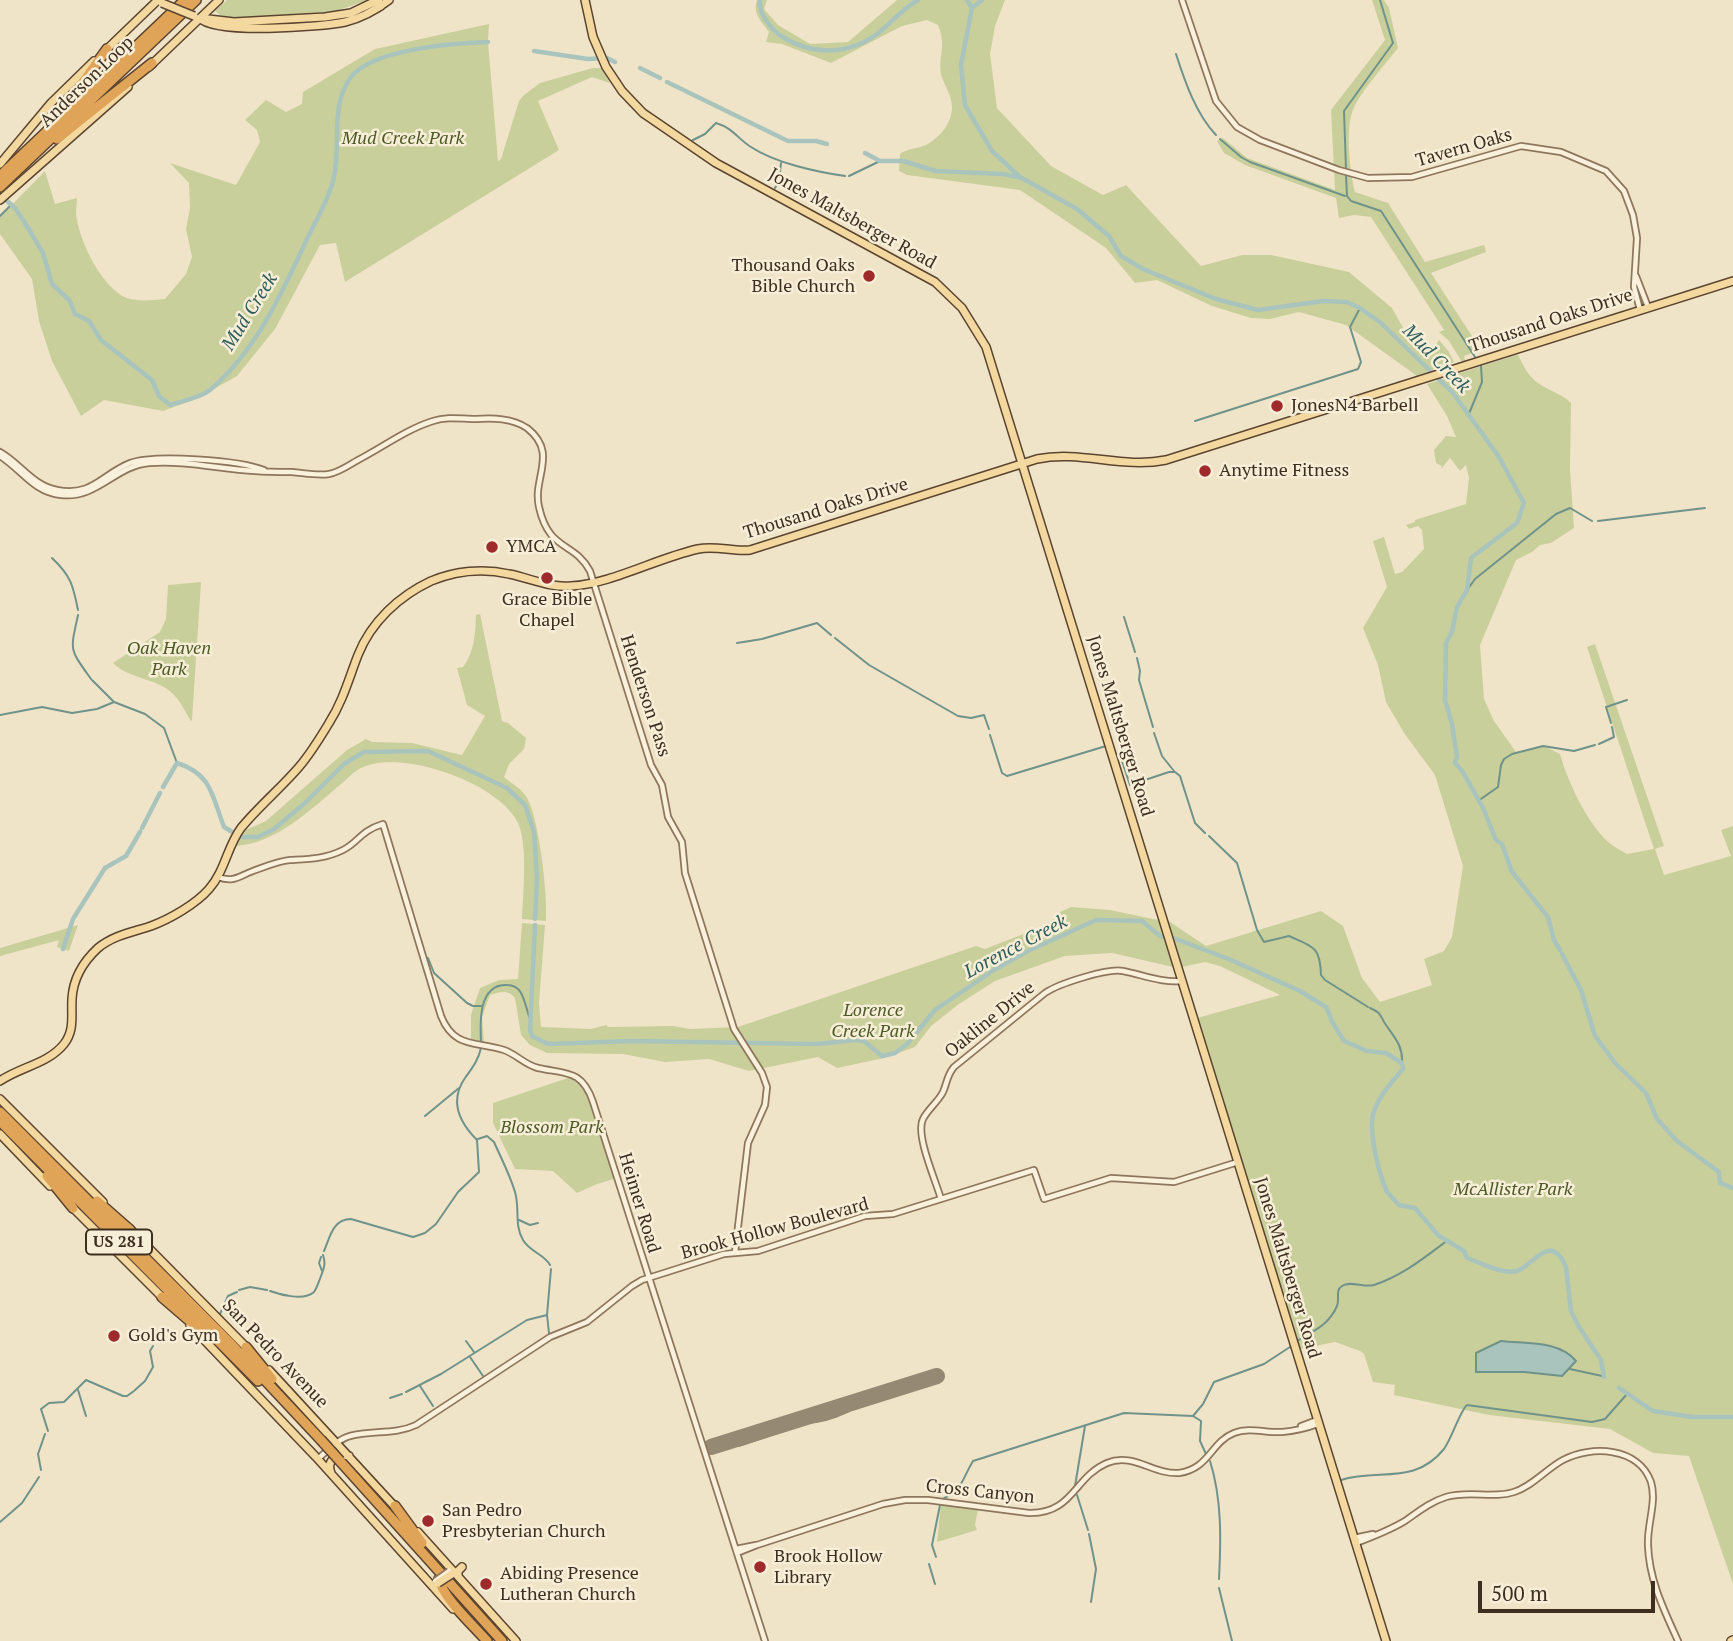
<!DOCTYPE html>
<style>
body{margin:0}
#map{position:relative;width:1733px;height:1641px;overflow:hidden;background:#f0e4c8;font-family:"PT Serif",serif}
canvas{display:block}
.scale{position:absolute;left:1478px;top:1581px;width:177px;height:32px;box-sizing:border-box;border:4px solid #3d2e20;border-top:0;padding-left:9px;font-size:21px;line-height:24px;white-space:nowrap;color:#3d2e20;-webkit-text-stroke:5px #f7eed8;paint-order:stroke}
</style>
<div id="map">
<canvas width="1733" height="1641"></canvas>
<div class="scale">500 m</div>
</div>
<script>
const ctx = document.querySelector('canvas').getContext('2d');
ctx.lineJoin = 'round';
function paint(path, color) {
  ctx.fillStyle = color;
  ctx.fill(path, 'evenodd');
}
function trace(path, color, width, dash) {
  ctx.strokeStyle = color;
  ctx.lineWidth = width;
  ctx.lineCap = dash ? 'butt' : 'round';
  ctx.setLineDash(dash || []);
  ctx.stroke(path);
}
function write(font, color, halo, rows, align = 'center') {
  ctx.font = font + ' "PT Serif",serif';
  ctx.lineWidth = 5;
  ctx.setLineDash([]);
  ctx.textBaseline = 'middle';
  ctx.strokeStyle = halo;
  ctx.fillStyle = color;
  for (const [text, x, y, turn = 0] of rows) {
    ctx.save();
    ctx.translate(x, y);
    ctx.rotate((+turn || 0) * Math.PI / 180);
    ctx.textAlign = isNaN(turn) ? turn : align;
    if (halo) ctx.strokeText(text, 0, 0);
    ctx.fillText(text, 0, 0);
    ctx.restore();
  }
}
paint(new Path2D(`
 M227,0H368L336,11L234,18L220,15L215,11Z
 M757,0H767L764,9L778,25L810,44L848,42L897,0H1005L995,26L990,54L997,108L1051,166L1103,195L1126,185L1201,266L1242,255H1271L1349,272L1392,308L1406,333L1431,353L1439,340L1449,352L1454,362L1417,376L1346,325L1299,312L1270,319L1251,318L1212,306L1157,280L1135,283L1106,248L1020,190L907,175L899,171L900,154C908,148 917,149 926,145C941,137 956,119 951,100C949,91 943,83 941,74C938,55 947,48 938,25L927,20L902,26L831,63L782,44L766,42L769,32C762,22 752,13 757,0Z
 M1372,0H1384L1389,8L1398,48C1385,65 1360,92 1353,110C1345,129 1350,172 1355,192L1388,203L1425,262L1484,245L1486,252L1431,273L1481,350L1464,356L1465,361L1462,362L1449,341L1439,332L1444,330L1371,217L1354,215L1339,218L1336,198L1245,165L1224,153L1217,141L1223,138L1247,158L1335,190L1331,110L1385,40Z
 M489,24L488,42L498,161L501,159L519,101L524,95L540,83L593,68H601L610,83L592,77L538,101L559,150L345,282L336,243L320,245L275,329L237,376L196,399L163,411L104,400L81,416L52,361L39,321L32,279L0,234V217L45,171L55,204L77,198C77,205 75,213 77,220C81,244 103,289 127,298C140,302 152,300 165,299L186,274L192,257L186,229L190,208L189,183L170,163L236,185L260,142L257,130L245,120L266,100L286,112L302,104L303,92L375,49Z
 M1515,355H1518C1523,365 1528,376 1538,383C1549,391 1561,393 1571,403L1570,470L1574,528L1551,543L1540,545L1532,552L1516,560L1480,645L1484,699L1494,721L1516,752L1544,746L1560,754C1568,782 1586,821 1608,842C1614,847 1621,850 1627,854L1654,849L1587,647L1595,644L1664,846L1655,849L1664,875L1731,856L1721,830L1733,826V1584L1689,1456L1653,1453L1610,1429L1489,1415L1394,1395L1395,1385L1373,1382L1364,1354L1360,1351L1335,1342L1300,1349L1197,1018L1280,995L1220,966L1205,962L1182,967L1167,920L1206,946L1321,911L1343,926L1362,978L1380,1002L1432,985L1424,959L1444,951L1452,937L1463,866L1435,775L1404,733L1386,702L1378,665L1363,628L1387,587L1373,541L1384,537L1395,574L1402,572L1424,549L1422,530L1418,526L1409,529L1406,525L1415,522V520L1466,504L1469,478L1466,465L1460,471L1450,458L1441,469L1442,466L1436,463L1434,450L1446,436L1456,437L1447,416L1427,384Z
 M201,582L192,720L191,721C185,712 181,701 172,693C156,678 129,679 113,663L160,632L166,619L168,585Z
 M480,614L502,721L508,723L526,738L524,749L509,764L504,777C511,783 520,788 525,795C539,812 548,898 546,921L522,919C523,893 528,845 518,823C500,783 400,748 361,768C353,772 346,780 340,785C310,810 277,843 236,846L246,830L266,821L347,750L366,739L372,742L412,743L462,755L485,716L467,705L457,668L463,667C475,651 475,634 476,615Z
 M1071,907L1110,910L1158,920L1173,967L1112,953L1065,956L995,981L959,1004L931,1026L915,1047L884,1058L837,1068L818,1057L749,1071L709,1059L665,1062L623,1054L547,1053L530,1045L521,1035L515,998C508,989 499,992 490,995L482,1017L484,1043L471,1040V1015L480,988L499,980L518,979L522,923L545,925L539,1003L541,1027L591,1029L606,1025L608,1027L673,1026L690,1029L738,1027L976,946L985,949L1047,925L1060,912Z
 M78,925L69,951L57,947L59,940L0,956V948Z
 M571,1077L583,1088L587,1096L614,1179L597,1184L577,1193L553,1171L515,1169L493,1123V1103Z
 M941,1504L978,1510L975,1525L977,1530L937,1542Z`), '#c9cf9b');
const water = new Path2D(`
 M1501,1341C1525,1344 1559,1340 1576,1361L1562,1376L1524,1372H1476V1353Z`);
paint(water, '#a9c4bc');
trace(water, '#6f938a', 2);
trace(new Path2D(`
 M1176,54C1185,82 1196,114 1216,135
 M1220,139L1241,157L1250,162L1345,196
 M693,140L705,134L716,123C733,128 738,139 751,147C775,163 817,172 845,176
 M1346,169L1344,111L1393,43L1380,0
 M1346,175L1347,196L1351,201L1381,211L1475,357
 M849,176L880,161
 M775,188L779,181L781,163
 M0,216L11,205
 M1468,416L1482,382L1481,366
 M1195,421L1358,369L1361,362L1350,327L1360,308
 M1598,521L1705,508
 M52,558C71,576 73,585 78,610
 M1467,590L1475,579L1556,514L1570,508L1592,521
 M78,615C70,652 69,648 91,679
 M1124,617L1135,652
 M835,638L869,665L958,716L971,718L984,715L989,729
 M737,643L762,639L817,623L831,635
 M1137,658L1140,671L1139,680L1153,727
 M92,680L114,702
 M0,715L42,707L72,713L97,709L114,702L145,714L164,728L177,763
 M1611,723L1606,707L1627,700
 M1154,733L1162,756L1174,771
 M990,735L1002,773L1007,776L1106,746
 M1599,744L1614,737L1612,727
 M1121,758L1130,785L1169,772H1175L1180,776L1195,823L1205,833
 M1478,801L1498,787L1501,765L1504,759L1512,754L1543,746L1574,751L1595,745
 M1209,836L1237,863L1257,930L1264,942L1289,936C1315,948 1320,947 1321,975L1325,980L1368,1007
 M428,958L434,973L467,1003L473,1006H481
 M1370,1008C1383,1014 1379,1015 1386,1025C1395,1038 1403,1046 1402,1063
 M481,1042C480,1023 478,984 507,985C513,985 519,988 521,993C525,1000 527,1011 530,1019
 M425,1116L459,1088
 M478,1139L487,1136L494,1142C501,1158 510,1175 515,1192C520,1208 514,1225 523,1240C530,1252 544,1254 550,1265
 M519,1220L530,1225L538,1223
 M324,1251C330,1237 333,1219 351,1219L413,1237L425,1233L436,1224L458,1192L479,1172L477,1140C460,1123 449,1101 465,1078C472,1068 478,1061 481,1048
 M321,1257L319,1263L322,1271
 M239,1290L250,1287L267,1290
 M270,1291C281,1295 304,1301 314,1292C317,1288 319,1281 321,1276C324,1268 326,1264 323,1255
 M220,1314L228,1296L237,1292
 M549,1333L547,1315L551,1269
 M466,1341L474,1352
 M1297,1341C1313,1331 1329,1325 1337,1306C1340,1299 1335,1290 1342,1286C1350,1280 1364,1288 1374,1285C1402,1276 1424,1258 1448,1240
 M470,1357L483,1376
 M1570,1369L1602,1376
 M420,1386L433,1406
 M78,1390L86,1416
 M135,1390L145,1381L153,1367L150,1351L153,1346
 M406,1392L441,1374L527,1320L547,1315
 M390,1398L402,1394
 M1193,1416L1203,1404L1214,1382L1264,1364L1293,1345
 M48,1431L41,1409L49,1403L64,1402L86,1380L123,1396H127L134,1391
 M1210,1461C1222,1499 1221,1540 1219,1579
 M41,1470L38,1454L45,1434
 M1341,1480C1379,1468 1414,1486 1444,1449C1452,1438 1460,1411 1467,1405L1592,1422L1605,1419L1627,1394
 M1075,1486L1085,1426
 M1077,1495L1088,1530
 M943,1499C964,1488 962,1479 973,1461L1124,1413L1193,1416L1201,1421L1200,1441L1206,1454
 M0,1522L22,1503L39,1477
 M1089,1534L1096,1569L1091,1602
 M936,1557L932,1545L940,1505
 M929,1564L935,1584
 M1219,1588L1232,1641`), '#6f938a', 2);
trace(new Path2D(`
 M760,0C758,13 771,29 781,36C811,55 847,56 877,34C891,23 902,9 918,0
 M967,0L972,8L961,65L965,105L992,151L1019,176
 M972,8L982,0
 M534,51L588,59L607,58L615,62
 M640,68L660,78
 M667,82L788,141H816L827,144
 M865,153L880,161H903L936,171L1003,174L1022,178L1077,209L1109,236L1121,256L1143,269L1216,299L1258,310L1323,301L1347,302L1360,308L1381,323L1453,393L1499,457L1524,503L1517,523L1471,558L1467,590L1457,607L1452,632L1446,643L1445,700L1452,724L1457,757L1455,763L1463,772L1483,808L1496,840L1502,844L1512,872L1548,917L1554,940L1560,950
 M0,195L15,208L25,223L43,253L52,284L70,301L75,314L89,321L101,340L152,380L159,396L170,405C182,401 200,398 210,390C256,351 282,293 307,239C316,220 328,201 333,181C342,148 329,106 351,77C373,49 454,43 488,42
 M163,787L177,763C212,774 212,796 224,827L234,833
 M142,828L160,793
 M241,837H258L274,829L305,803L344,764L364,752L428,751L507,788L525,805L534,832L537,878L535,919
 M535,925L530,1030L532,1036L548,1044L631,1041L817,1044L856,1040L864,1041L882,1056L895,1053L907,1044L935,1010L994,970L1026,952L1096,920L1142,921L1160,936L1176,939L1231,960L1300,991L1326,1007L1331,1018
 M63,949L73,919L105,868L126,856L140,832
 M1562,954L1581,990L1595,1036L1616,1064L1646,1093L1657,1119L1677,1141L1719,1172L1720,1183L1733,1188
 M1331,1020L1344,1041L1367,1051L1386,1053L1402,1063L1403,1069C1392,1082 1377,1098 1373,1115C1369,1135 1379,1174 1387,1192
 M1389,1194L1399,1205L1415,1208L1439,1236L1464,1251L1467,1258C1481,1263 1503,1275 1517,1271C1532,1267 1551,1230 1566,1267L1571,1311L1579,1327L1601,1360L1604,1377
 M1619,1388L1653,1411L1692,1417H1733`), '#a9c4bc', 4.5);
trace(new Path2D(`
 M739,1444L806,1421C820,1421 834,1416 847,1410L845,1405`), '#968974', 6);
trace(new Path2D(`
 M711,1447L937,1376`), '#968974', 16);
const minor = new Path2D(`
 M1182,0L1216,101L1237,127L1260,140L1339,170L1368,178L1412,177L1521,146L1561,152L1606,171L1624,191L1633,215L1637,238L1634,287L1640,310
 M1636,276L1648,307
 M0,452C21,464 32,485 57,490C92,497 102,474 130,463C155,454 239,460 264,470
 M0,456C22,470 33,492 61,495C98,499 115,466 149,463C184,460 220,469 255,471C267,472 280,472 292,472C304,473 318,476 329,474C340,472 349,465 358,460C383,447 407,429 433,421C448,416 461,419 476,419C493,418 512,418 527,428C559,453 532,478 539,507C549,552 574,541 590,571L651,765L662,785L668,817L682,842L685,873L734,1029L762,1073L767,1087L765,1105L748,1143L735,1252
 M218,877C234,883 239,876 253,871C264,867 278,861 290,860C308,859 325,859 343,850C359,842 360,831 383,824L441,1016C454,1049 477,1041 504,1050C516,1054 525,1065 538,1068C565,1074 582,1069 593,1102L765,1641
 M941,1199C936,1181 915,1135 923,1119C928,1109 938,1102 943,1092C947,1083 947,1075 954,1067L1045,993C1058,984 1107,968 1123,971C1143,975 1162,983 1182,981
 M1301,1426L1317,1420
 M318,1459C327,1451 338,1439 350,1436C372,1430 395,1435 416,1425L550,1337L587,1322L632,1286L642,1280L724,1254L758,1251L865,1216L893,1214L1034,1170L1044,1199L1111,1178L1174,1182L1238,1162
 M1354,1538L1373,1534
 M1356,1543C1372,1537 1390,1530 1405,1521C1418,1512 1430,1502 1446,1497C1469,1490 1493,1499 1514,1492C1533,1486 1546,1469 1563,1460C1591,1445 1639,1447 1651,1482C1657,1502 1647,1524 1648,1545C1649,1580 1664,1610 1678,1641
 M736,1549L756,1545
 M737,1553L757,1545L883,1504L905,1500H928L1029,1513C1073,1514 1074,1477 1107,1463C1133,1452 1154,1475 1179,1473C1209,1469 1211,1442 1234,1433C1249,1427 1266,1433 1282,1432C1294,1431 1307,1428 1318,1424`);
const major = new Path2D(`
 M585,0L593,37L606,67L622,91L643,113L716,163L935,282L962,308L986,347L1386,1641
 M200,18C214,35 322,27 345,22C362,18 376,10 389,0
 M200,18L234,22L325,17L351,13L378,0L381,6
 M105,51L158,0
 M149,67L219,0
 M0,164L51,103L94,61
 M0,200L128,87
 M0,1081C20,1067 48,1064 64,1044C75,1030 71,1015 72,999C73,979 84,961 98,948C114,935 133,932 151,926C170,919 196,904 209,889C225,871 227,847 241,828C259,806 281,788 299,767C311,753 320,738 329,723C343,701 349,678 358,655C371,622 399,596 431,581C455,571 483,568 509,574C530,578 549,588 571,586C611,584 657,558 698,549C715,545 733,552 750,550L1037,459C1081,450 1122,469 1166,460L1733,281
 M0,1099L103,1202
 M0,1134L50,1186
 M71,1206L164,1299
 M129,1228L248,1349
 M190,1325L316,1457L453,1609
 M269,1370L396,1508
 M331,1473C327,1463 332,1459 340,1454L349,1456
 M418,1532L516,1641
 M458,1576V1571L462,1567
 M1731,1641L1733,1640`);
const highway = new Path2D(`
 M63,110L107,49
 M57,139L152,63
 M0,176L185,0
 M0,187L196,0
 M0,1112L233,1346L321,1440
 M0,1121L258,1381
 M47,1176L73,1208
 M97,1201L130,1230
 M162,1297L198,1328
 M246,1347L272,1379
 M340,1461L502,1641
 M395,1506L422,1543
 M439,1579C442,1597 474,1626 487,1641`);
trace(minor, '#8d765c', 8);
trace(major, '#5b4430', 10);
trace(highway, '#5b4430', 12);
trace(minor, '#faf1dc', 4.5);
trace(major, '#f3d9a0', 7);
trace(highway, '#e0a458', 9);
const minorBridge = new Path2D(`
 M435,1581L449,1571`);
const majorBridge = new Path2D(`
 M162,3L194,16
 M438,1583L452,1574`);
const highwayBridge = new Path2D(`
 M321,1440L340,1461`);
trace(minorBridge, '#8d765c', 8, []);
trace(majorBridge, '#5b4430', 10, []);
trace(highwayBridge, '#5b4430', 12, []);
trace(minorBridge, '#faf1dc', 4.5);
trace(majorBridge, '#f3d9a0', 7);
trace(highwayBridge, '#e0a458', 9);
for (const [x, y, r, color] of [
 [869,276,7,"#9e2a2b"],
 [1277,406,7,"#9e2a2b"],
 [1205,471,7,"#9e2a2b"],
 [492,547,7,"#9e2a2b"],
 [547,578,7,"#9e2a2b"],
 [114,1336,7,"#9e2a2b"],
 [428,1521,7,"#9e2a2b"],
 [760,1567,7,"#9e2a2b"],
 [486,1584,7,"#9e2a2b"]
]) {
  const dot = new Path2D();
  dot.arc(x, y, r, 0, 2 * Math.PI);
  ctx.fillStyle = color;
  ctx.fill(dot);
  trace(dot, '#f7eed8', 2.5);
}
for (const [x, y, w] of [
 [119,1242,66]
]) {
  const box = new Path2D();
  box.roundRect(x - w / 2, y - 12.5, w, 25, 5);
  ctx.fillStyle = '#f7eed8';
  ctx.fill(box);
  trace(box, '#3d2e20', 2);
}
write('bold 16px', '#3d2e20', null, [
 ["US 281",119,1242]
]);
write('18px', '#3d2e20', '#f7eed8', [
 ["Anderson Loop",87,82,-44],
 ["Tavern Oaks",1464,148,-16],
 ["Jones Maltsberger Road",852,219,29],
 ["Thousand Oaks Drive",1551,321,-18],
 ["Thousand Oaks Drive",826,509,-17],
 ["Henderson Pass",645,696,72],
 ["Jones Maltsberger Road",1120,726,73],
 ["Oakline Drive",990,1020,-39],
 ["Heimer Road",639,1203,73],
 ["Brook Hollow Boulevard",775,1229,-15],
 ["Jones Maltsberger Road",1287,1268,73],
 ["San Pedro Avenue",275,1354,46],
 ["Cross Canyon",980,1492,6]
]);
write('italic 18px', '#4d5a26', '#f7eed8', [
 ["Mud Creek Park",403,139],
 ["Oak Haven",169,649],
 ["Park",169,670],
 ["Lorence",873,1011],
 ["Creek Park",873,1032],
 ["Blossom Park",552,1128],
 ["McAllister Park",1513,1190]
]);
write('18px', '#3d2e20', '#f7eed8', [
 ["Thousand Oaks",855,266,"right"],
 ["Bible Church",855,287,"right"],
 ["JonesN4 Barbell",1291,406],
 ["Anytime Fitness",1219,471],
 ["YMCA",506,547],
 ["Grace Bible",547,600,"center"],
 ["Chapel",547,621,"center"],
 ["Gold's Gym",128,1336],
 ["San Pedro",442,1511],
 ["Presbyterian Church",442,1532],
 ["Brook Hollow",774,1557],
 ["Library",774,1578],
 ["Abiding Presence",500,1574],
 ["Lutheran Church",500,1595]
], 'left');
write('italic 19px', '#2f5d5a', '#f7eed8', [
 ["Mud Creek",250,312,-58],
 ["Mud Creek",1436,359,46],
 ["Lorence Creek",1016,947,-28]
]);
</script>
